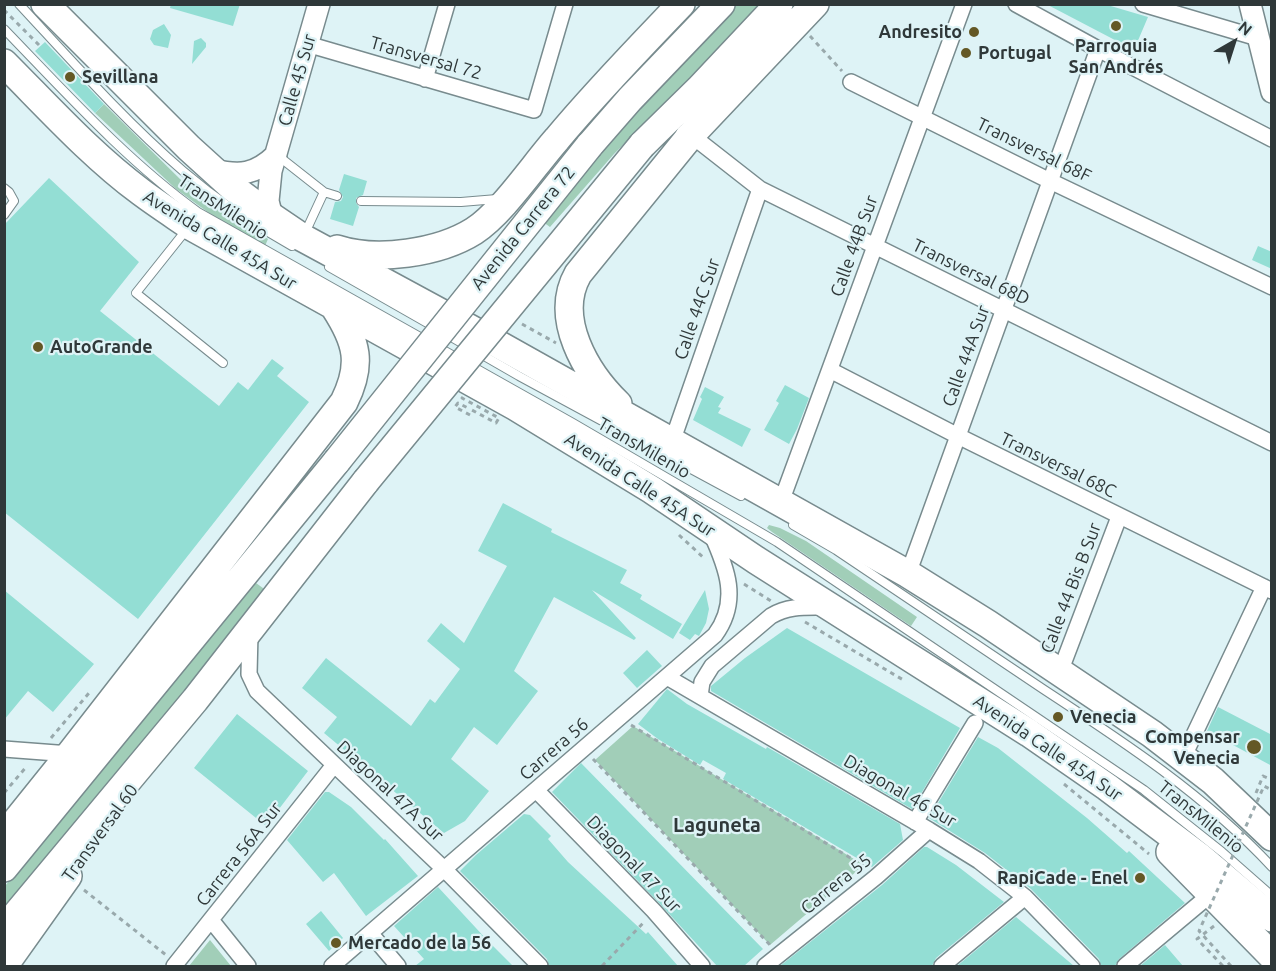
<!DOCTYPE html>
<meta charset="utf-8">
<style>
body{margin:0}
#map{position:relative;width:1276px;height:971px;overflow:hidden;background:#def3f6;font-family:Ubuntu,sans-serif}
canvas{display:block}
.frame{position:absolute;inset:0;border:6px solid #2f3839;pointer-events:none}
.north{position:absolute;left:1204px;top:12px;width:60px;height:60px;-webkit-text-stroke:4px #def3f6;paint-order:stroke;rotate:39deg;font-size:16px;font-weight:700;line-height:24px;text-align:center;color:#2f3839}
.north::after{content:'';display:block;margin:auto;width:21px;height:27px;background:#2f3839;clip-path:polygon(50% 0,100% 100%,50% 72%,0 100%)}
</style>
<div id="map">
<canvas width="1276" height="971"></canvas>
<div class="frame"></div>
<div class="north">N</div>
</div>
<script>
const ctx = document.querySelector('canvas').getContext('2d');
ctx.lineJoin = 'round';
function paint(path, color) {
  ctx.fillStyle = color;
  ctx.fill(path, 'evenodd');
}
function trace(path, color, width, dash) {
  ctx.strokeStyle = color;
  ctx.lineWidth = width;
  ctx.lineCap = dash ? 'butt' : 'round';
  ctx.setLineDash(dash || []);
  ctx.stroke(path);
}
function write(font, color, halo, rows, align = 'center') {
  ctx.font = font + ' Ubuntu,sans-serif';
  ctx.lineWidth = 4.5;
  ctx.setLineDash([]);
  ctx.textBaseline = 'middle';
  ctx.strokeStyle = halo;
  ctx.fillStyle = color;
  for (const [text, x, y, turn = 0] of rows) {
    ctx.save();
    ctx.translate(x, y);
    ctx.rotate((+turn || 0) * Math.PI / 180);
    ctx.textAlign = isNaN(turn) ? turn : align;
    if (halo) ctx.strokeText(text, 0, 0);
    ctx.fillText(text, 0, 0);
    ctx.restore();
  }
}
paint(new Path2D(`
 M735,5H762L614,154L550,227L543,222C604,146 668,74 735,5Z
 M104,104L180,179L205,200L268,239L265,246L209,213L176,189L95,113Z
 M769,525L780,528L806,541L917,617L911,626L772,532L767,528Z
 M256,583L267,591L5,923V886Z
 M633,726L864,865L770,945L595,760Z
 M210,940L231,966H189Z`), '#a1ceb8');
paint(new Path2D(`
 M171,4H240L233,26L170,8Z
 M1046,4H1104L1148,17L1134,50Z
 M164,24L171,35L168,48L154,45L150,39L153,30Z
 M201,38L206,43V47L192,64L194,41Z
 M45,42L104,104L95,113L35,51Z
 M344,174L367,181L363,195L356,198V203L359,207L353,226L330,219L335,202L341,201L343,197L339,190Z
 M49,178L139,262L100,311L219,406L238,382L248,390L272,359L284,368L277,376L309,402L138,619L4,512V225Z
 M1258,246L1272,252V269L1252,260Z
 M785,385L809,398L797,429L789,444L764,430L779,403L776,401Z
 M705,387L724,397L718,407L721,408L718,413L751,429L742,447L693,420L702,399L700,397Z
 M503,503L552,529L551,532L627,570L620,583L642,595L640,599L682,624L673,639L592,590L636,638L634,640L554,597L514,671L538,691L497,745L474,727L451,759L489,791L465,821L444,833L324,733L337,717L302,688L326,658L411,726L430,699L435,703L460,669L427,641L441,623L464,643L507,566L478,551Z
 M4,590L94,664L53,712L28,691L4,720Z
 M705,590L709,609L706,623L699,636L695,634L690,640L679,633Z
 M787,628L960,728L912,809L711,691V686L745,658Z
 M647,650L662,666L637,688L623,673Z
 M667,689L687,704L766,749L767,747L900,824L903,840L872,867L723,779L726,773L703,760L700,765L658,739L638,724Z
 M1218,707L1272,735V766L1207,731Z
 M237,714L308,771L266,826L194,768Z
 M978,737L998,748L1087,818L1127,853L1129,851L1185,903L1119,959L1115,966H1101L1099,959L1031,889L985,853L929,818Z
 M581,763L763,949L744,966H717L661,905L552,792Z
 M325,792H329L351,807L384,840L385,839L418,876L366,916L334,873L323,882L287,840Z
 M524,814L530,815L551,836L548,839L568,862L646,934L648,932L678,966H549L547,959L460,871L476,855Z
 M924,847H927L956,865L1004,902L936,958L932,966H780L882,885Z
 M438,887L488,941L513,966H415L424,959L394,926Z
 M321,911L343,938L329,951L306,924Z
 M1016,917L1074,966H957Z
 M1165,945L1183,966H1140Z`), '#93ded4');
const lane = new Path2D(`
 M19,4C72,61 124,120 183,171C217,200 254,225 292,246
 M4,29C66,93 126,160 198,212L573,423L777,542L1144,790L1222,852L1272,896
 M277,155L324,192L337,196
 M4,188L9,192L14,201L4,215
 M361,201L461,202L497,199
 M187,229L136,293L223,363
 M305,233L324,192
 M329,267L436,328
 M446,334L519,376L741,496
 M793,525L836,550C905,596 974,643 1043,689C1124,742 1205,795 1272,867`);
const street = new Path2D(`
 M1016,4L1098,49L1272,139
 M1143,4L1258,38
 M307,44L534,110L565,4
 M425,79L447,4
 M851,82L1050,181L1272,287
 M684,133L691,135L760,189L1272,443
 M830,370L958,436L1272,591
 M672,442L760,189
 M781,502L964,4
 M908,574L1098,49
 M250,633L249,674L257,691L444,869L540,966
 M1060,672L1119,517
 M667,677L929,830L979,861L1025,897L1092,966
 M700,696L702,682L712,666L771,616C788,606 804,607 823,607
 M4,749L70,754
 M1183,758L1264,587
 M536,790L654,911L702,966
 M915,822L975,723
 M211,920L248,966
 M371,934L398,966
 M174,966L334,765
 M332,966L715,635C740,601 727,568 711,533
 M765,966L876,877L929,830
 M942,966L1025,897
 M1125,966L1211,894`);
const secondary = new Path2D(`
 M1250,4L1272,92
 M213,170C240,176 255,175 276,155
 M272,217L268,201L271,171L319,4`);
const highway = new Path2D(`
 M45,4L189,148L232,187L272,217L303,238L471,329L908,574L988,624L1152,734L1213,781L1272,837
 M4,63C48,107 91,155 141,192C157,204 174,215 190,226L516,407L652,490L756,560L1029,733L1107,787L1200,857L1272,918
 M642,145L699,89L779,4
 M589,146L630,99L721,4
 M337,249C377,262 439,253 474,231C502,213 534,165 557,139C596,92 639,48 681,4
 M618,404C586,373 553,318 578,274L691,135L815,4
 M70,754L344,402C363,364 357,342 335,308
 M4,836L70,754L81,743
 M1170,852L1272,956
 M4,868L337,461
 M4,929L195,700L366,481
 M4,966L68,876`);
trace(lane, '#788b8e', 10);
trace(street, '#788b8e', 18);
trace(secondary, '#788b8e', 24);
trace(highway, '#788b8e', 30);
trace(new Path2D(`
 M4,10L40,46
 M810,36L842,71
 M522,324L556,343
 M470,415L455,407L458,403L470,409
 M679,535L705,559
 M744,584L771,601
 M805,622L905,681
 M631,725L867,868
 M51,738L89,693
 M593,759L770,945
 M1064,784L1149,854
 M4,793L27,766
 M1256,793L1263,776L1272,780
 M84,890L166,955
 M1214,926L1197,939L1223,966
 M602,966L645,921`), '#99a9ac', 3, [4.5, 4.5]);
trace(lane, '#fff', 8);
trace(street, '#fff', 15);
trace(secondary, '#fff', 21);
trace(highway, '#fff', 27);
const highwayBridge = new Path2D(`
 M337,461L589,146
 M366,481L642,145`);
trace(highwayBridge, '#788b8e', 30, []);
trace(new Path2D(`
 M463,397L462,398L499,418L496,423L470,409
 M1231,966L1199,931L1264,786L1272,790`), '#99a9ac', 3, [4.5, 4.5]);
trace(highwayBridge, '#fff', 27);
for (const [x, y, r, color] of [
 [1116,26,6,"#645825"],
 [974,32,6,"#645825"],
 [966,53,6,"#645825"],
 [70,77,6,"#645825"],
 [38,347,6,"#645825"],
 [1058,717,6,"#645825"],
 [1254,747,8,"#645825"],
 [1140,878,6,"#645825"],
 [336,943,6,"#645825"]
]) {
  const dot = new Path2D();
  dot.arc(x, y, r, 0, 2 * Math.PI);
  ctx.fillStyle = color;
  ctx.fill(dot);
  trace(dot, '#def3f6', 2);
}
write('bold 18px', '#2f3839', '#def3f6', [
 ["Andresito",962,32,"right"],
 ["Parroquia",1116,46,"center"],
 ["San Andrés",1116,67,"center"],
 ["Portugal",978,53],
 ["Sevillana",82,77],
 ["AutoGrande",50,347],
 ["Venecia",1070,717],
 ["Compensar",1240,737,"right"],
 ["Venecia",1240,758,"right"],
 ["RapiCade - Enel",1128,878,"right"],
 ["Mercado de la 56",348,943]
], 'left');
write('18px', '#2f3839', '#def3f6', [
 ["Transversal 72",426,58,16],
 ["Calle 45 Sur",297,80,-74],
 ["Transversal 68F",1034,150,26],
 ["TransMilenio",223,207,33],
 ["Avenida Carrera 72",523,228,-51],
 ["Avenida Calle 45A Sur",220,240,31],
 ["Calle 44B Sur",854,246,-70],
 ["Transversal 68D",971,272,26],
 ["Calle 44C Sur",697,309,-71],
 ["Calle 44A Sur",966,356,-70],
 ["TransMilenio",644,448,30],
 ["Transversal 68C",1058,465,26],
 ["Avenida Calle 45A Sur",640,485,33],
 ["Calle 44 Bis B Sur",1071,588,-69],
 ["Avenida Calle 45A Sur",1048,748,34],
 ["Carrera 56",554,749,-41],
 ["Diagonal 47A Sur",390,791,43],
 ["Diagonal 46 Sur",900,791,30],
 ["TransMilenio",1201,817,39],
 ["Transversal 60",100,833,-54],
 ["Carrera 56A Sur",239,854,-52],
 ["Diagonal 47 Sur",634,864,46],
 ["Carrera 55",836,884,-39]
]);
write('bold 20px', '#2f3839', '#def3f6', [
 ["Laguneta",717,825]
]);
</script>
